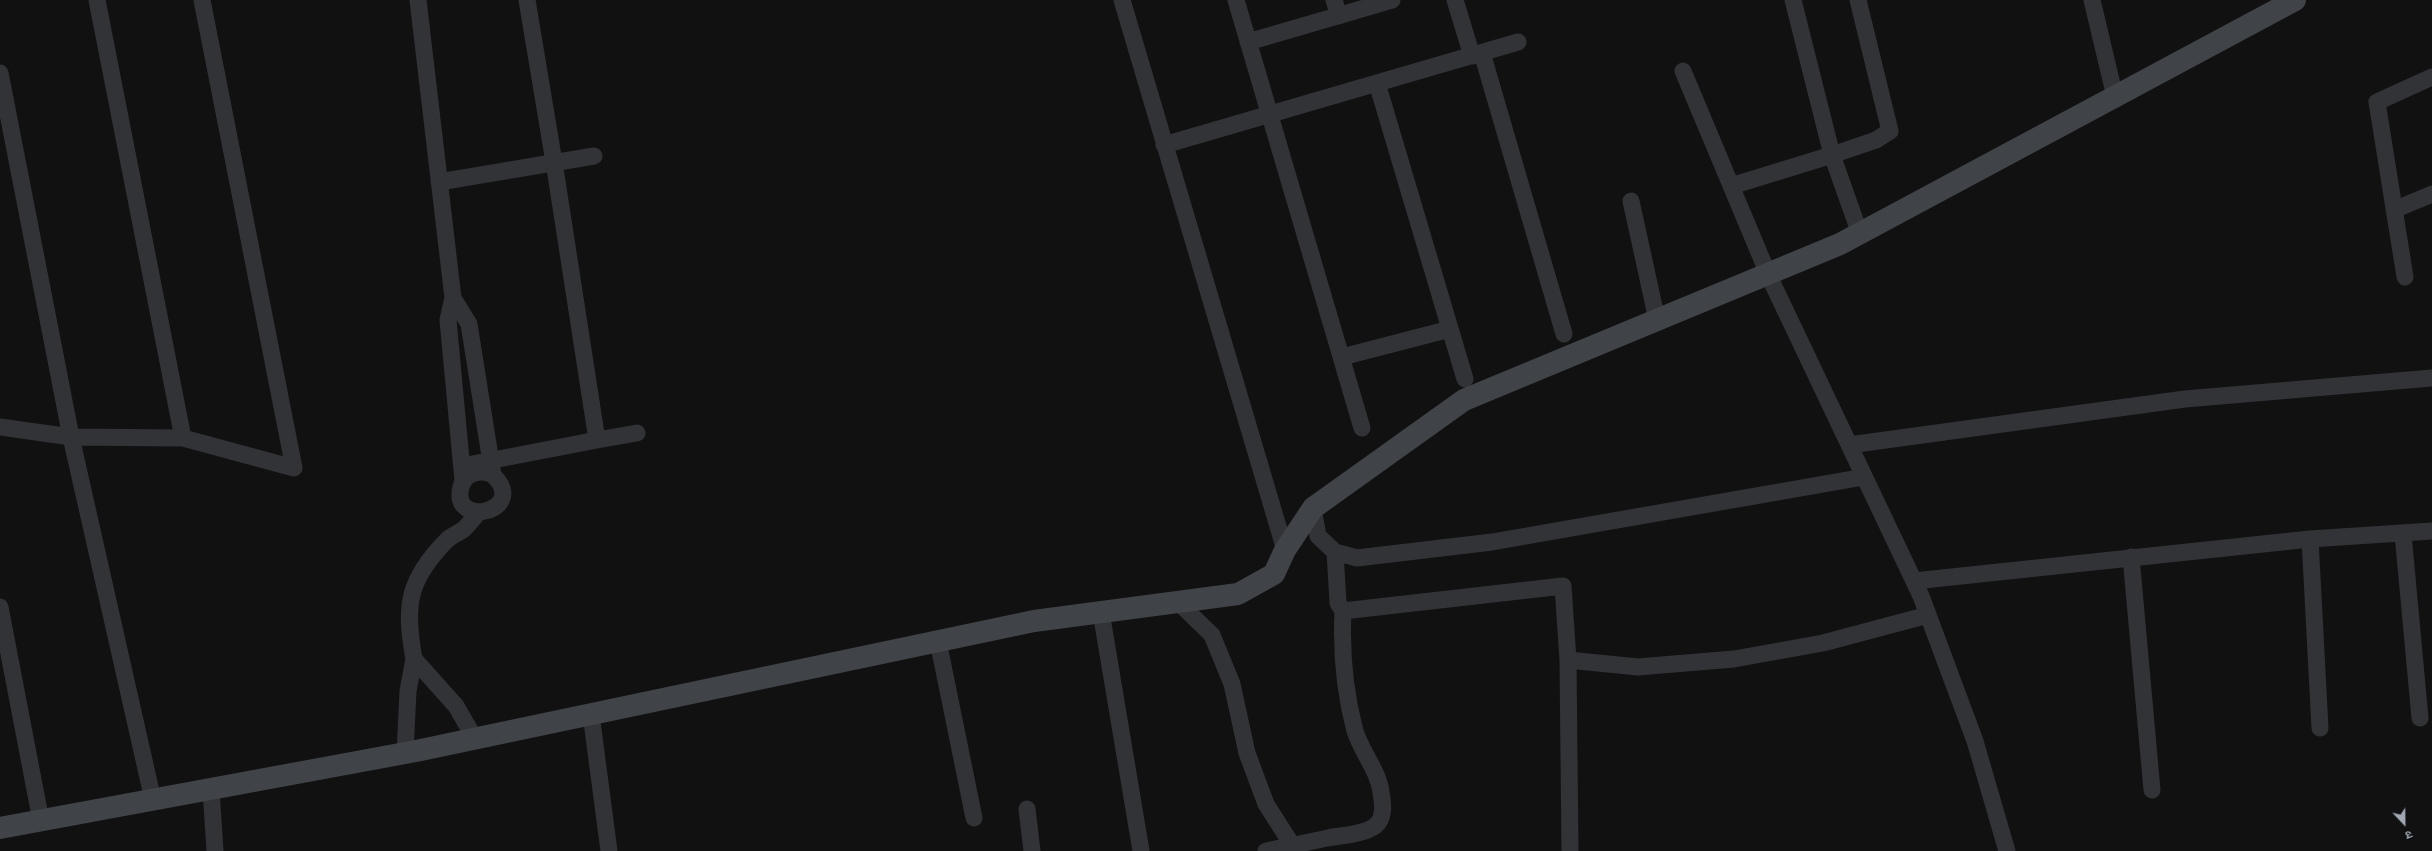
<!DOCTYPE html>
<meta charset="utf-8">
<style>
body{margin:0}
#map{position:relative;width:2432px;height:851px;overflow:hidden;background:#111112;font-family:"Nunito Sans","Noto Sans Devanagari",sans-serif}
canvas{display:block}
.north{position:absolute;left:2384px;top:803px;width:40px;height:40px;-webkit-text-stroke:3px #0c0c0d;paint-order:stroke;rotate:158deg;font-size:11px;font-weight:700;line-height:16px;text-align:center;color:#a2a9b3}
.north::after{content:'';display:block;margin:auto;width:14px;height:18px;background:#a2a9b3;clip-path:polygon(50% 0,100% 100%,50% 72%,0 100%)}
</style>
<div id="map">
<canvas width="2432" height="851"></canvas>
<div class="north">उ</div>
</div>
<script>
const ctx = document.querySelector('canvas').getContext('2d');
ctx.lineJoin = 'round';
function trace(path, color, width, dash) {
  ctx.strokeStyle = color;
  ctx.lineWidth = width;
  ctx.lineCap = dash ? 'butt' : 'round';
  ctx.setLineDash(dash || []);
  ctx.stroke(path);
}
trace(new Path2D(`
 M97,0L183,438
 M418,0L453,298
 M1122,0L1285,550
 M1236,0L1362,428
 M1334,0L1339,16
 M1455,0L1472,56
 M1858,0L1890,131L1876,140L1832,155L1860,234
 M2092,0L2115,97
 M1248,42L1392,0
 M1482,53L1564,334
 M1683,71L1768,274L1921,596L1975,741L2007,851
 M0,73L71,437L153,800
 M1377,83L1465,379
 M1164,145L1518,42
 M439,182L594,156
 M1731,186L1832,155L1793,0
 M1631,201L1657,320
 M2394,210L2432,194
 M2405,277L2377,102L2432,77
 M1342,357L1450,329
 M0,427L71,437L183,438L294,468L202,0
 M597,440L637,433
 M1849,445L2185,399L2432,378
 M462,466L597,440L554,162L527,0
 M463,481L448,320L453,298L469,324L493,475C530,511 450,530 461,487C465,472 481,469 493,475
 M1313,508L1318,536L1335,552L1357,558L1492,542L1864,477
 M2403,534L2420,718
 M2310,539L2320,728
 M1335,552L1338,603L1343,611L1563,586L1568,660
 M2131,557L2152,790
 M1914,581L2310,539L2432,531
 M1178,602L1212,635L1232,684L1247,753L1266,804L1296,851
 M0,607L41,821
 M1101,612L1141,851
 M938,641L974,818
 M414,659C404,605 408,579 448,539C453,535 459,533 464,529C469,524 474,518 478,513
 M591,714L609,851
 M405,753L408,691L414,659L456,706L475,739
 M211,789L215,851
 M1027,809L1032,851
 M1266,851C1287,847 1307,842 1328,838C1343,835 1362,835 1375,826C1385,819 1383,803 1381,792C1378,770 1362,753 1355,731C1345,693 1341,650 1343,611
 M1570,851L1568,660L1638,667L1734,659L1823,643L1928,615`), '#323337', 17);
trace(new Path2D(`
 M0,828L416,751L1034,621L1238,594L1274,574L1285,550L1313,508L1464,400L1840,244L2295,0`), '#404347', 22);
</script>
